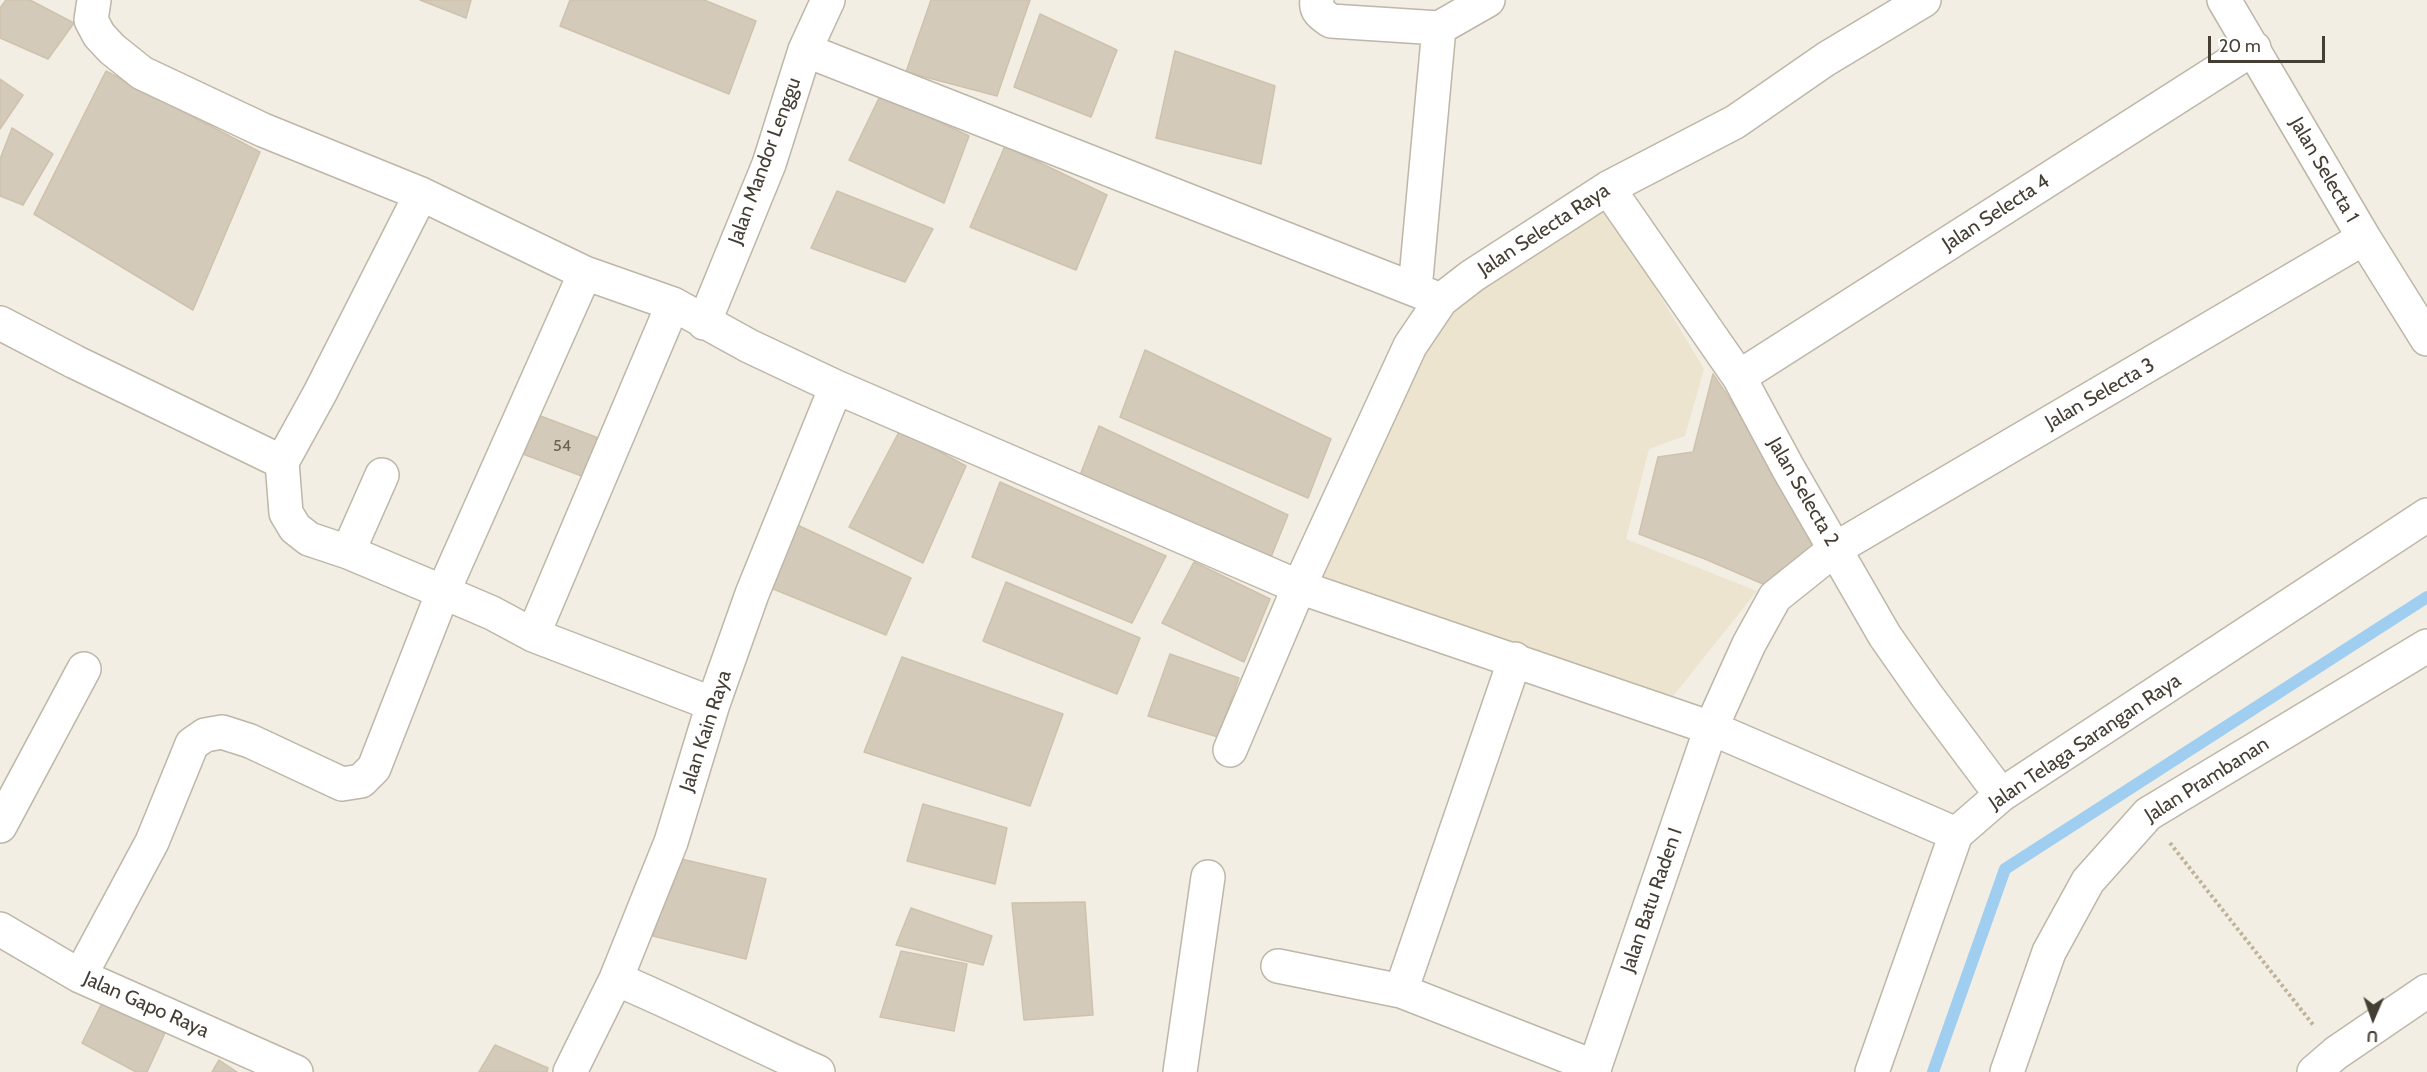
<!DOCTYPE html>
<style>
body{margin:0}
#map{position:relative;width:2427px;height:1072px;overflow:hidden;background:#f2eee4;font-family:Cabin,sans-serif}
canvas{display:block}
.north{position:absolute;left:2343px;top:988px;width:60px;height:60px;-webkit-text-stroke:4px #fff;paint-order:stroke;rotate:182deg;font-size:16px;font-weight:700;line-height:24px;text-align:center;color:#453e34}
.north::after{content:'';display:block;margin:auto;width:21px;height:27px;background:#453e34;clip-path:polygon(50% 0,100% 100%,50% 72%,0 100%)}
.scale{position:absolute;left:2208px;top:36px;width:117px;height:27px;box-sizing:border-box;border:3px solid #453e34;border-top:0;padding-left:8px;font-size:18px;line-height:21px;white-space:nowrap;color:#453e34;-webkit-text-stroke:4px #fff;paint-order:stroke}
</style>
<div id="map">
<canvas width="2427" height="1072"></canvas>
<div class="north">U</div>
<div class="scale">20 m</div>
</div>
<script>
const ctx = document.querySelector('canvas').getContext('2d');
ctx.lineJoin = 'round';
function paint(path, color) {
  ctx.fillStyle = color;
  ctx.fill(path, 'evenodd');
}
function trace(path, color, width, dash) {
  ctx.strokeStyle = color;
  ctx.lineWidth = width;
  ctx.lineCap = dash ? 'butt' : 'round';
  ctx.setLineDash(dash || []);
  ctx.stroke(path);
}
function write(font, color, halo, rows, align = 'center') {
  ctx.font = font + ' Cabin,sans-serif';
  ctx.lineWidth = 4.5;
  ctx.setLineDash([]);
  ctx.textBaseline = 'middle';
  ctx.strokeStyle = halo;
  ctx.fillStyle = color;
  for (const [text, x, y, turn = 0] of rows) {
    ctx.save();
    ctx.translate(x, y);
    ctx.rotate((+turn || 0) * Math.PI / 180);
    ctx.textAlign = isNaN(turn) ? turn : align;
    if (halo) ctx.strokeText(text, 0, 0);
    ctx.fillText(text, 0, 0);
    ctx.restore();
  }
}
paint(new Path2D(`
 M1608,209L1704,369L1685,436L1649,449L1626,539L1757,591L1670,700L1313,578L1449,306Z`), '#ece4ce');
trace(new Path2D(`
 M1933,1072L2005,869L2427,597`), '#a0cef0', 12);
const building = new Path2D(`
 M6,0H30L74,23L48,59L0,38V8Z
 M420,0H471L466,18Z
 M570,0H704L756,21L729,94L560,26Z
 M931,0H1030L997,96L906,72Z
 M1040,14L1117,50L1091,117L1014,87Z
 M1175,51L1275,86L1261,164L1156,138Z
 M106,71L260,152L193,310L34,214Z
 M0,79L23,95L0,129Z
 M881,94L969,136L944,203L849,160Z
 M12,128L53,154L23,205L0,196V159Z
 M1005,146L1107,195L1076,270L970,227Z
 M837,191L933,229L905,282L811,248Z
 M1145,350L1331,439L1308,498L1120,417Z
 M1713,374L1807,514L1826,547L1763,584L1705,559L1639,534L1658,457L1693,452Z
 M538,415L601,439L587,478L523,454Z
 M1099,426L1288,515L1269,562L1079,478Z
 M900,430L966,466L923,563L849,527Z
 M1000,482L1166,556L1132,623L972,557Z
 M793,523L911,578L886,635L766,586Z
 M1194,562L1270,599L1244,662L1162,623Z
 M1006,582L1140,638L1117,694L983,641Z
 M1170,654L1239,678L1218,737L1148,716Z
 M902,657L1063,714L1030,806L864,752Z
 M923,804L1007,828L995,884L907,861Z
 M673,857L766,879L746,959L653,936Z
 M1085,902L1093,1015L1024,1020L1012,903Z
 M911,908L992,936L983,965L896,945Z
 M901,951L967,964L954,1031L880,1017Z
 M103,1001L165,1033L147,1072H136L82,1043Z
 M495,1045L548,1068L547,1072H479Z
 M219,1060L237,1072H212Z`);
paint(building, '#d4caba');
trace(building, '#cfc2ad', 1.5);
const minor = new Path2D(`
 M94,0L91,20L99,35L112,49L142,73L263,130L421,194L585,273L673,304L749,346L836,387L1299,587L1711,728L1956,834
 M1317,0C1315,11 1322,15 1331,21L1439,28
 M2224,0L2364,238L2427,339
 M805,50L1441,300
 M1608,188L1739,377L1788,468L1885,636L1927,696L2001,795
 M1415,289L1439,28L1488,0
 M0,323L75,362L282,462L286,513L295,528L309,539L348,552L443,592L492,613L533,635L713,704
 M704,323L769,164L805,50L828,0
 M1739,377L2254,48
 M282,462L320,393L421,194
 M348,552L382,475
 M533,635L673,304
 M1230,750L1299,587L1410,346L1441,300L1472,276L1608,188L1735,122L1826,59L1924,0
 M0,826L84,669
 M0,929L80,976L296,1072
 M1278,966L1401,991L1595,1067
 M80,976L152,842L192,744L205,735L222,732L250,741L342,784L361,781L374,768L443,592L585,273
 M616,979C685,1008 750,1042 818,1072
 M1401,991L1515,659
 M570,1072L616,979L671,842L713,704L752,594L836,387
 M1180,1072L1208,877
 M1593,1072L1711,728L1749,644L1775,597L1835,549L2364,238
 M1872,1072L1956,834L2001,795L2427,515
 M2314,1072L2336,1053L2427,991`);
const tertiary = new Path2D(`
 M2007,1072L2049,952L2088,881L2148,814L2427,646`);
trace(minor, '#beb6a7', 36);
trace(tertiary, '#beb6a7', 36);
trace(new Path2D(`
 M2170,843L2314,1026`), '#c0b298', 4, [3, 3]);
trace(minor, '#fff', 33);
trace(tertiary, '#fff', 33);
write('16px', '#696156', null, [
 ["54",562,446]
]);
write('20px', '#453e34', '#fff', [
 ["Jalan Mandor Lenggu",765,161,-70],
 ["Jalan Selecta 1",2324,170,60],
 ["Jalan Selecta 4",1996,213,-33],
 ["Jalan Selecta Raya",1544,230,-33],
 ["Jalan Selecta 3",2100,394,-30],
 ["Jalan Selecta 2",1803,492,60],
 ["Jalan Kain Raya",706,731,-72],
 ["Jalan Telaga Sarangan Raya",2085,742,-34],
 ["Jalan Prambanan",2207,780,-32],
 ["Jalan Batu Raden I",1652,900,-71],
 ["Jalan Gapo Raya",146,1005,24]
]);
</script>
